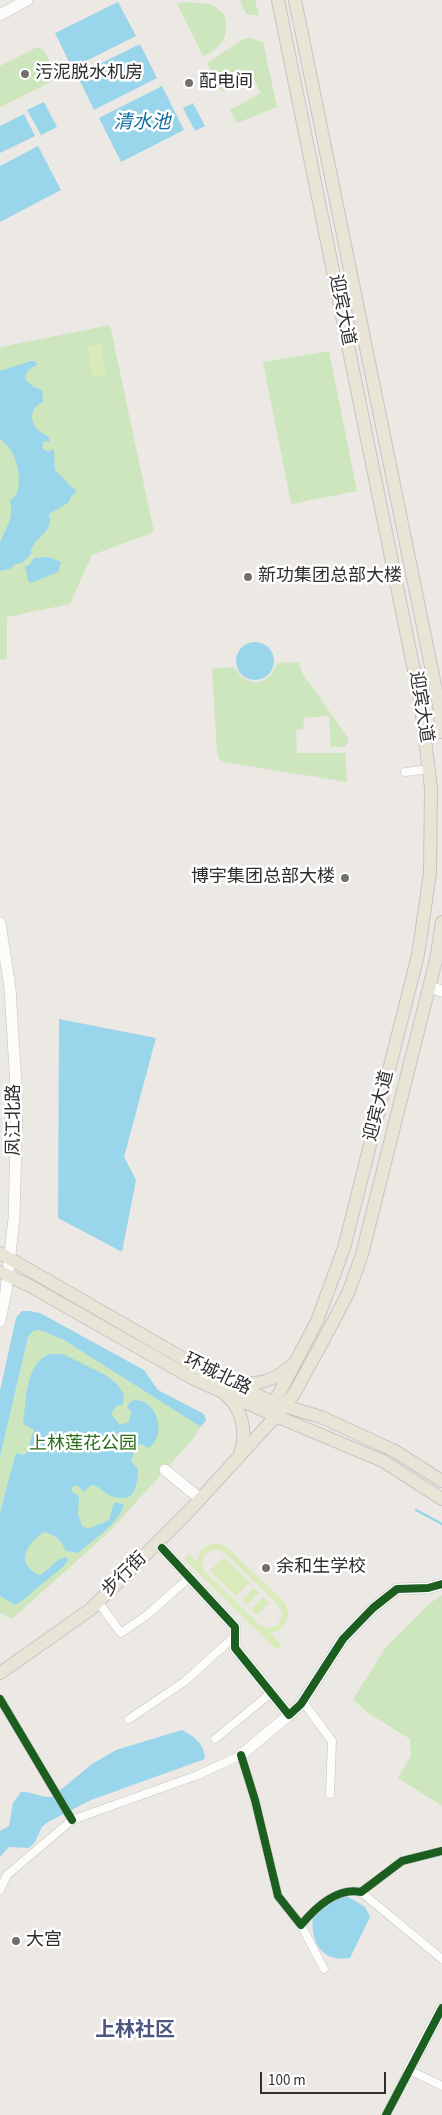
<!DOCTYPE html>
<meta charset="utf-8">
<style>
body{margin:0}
#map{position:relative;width:442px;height:2115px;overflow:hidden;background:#ece8e4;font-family:"Source Sans 3",sans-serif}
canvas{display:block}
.scale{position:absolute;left:260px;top:2072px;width:126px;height:22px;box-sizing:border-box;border:2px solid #2e2e2e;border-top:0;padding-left:6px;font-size:15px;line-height:18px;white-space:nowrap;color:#2e2e2e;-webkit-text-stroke:4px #fff;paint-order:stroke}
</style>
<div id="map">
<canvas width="442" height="2115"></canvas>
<div class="scale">100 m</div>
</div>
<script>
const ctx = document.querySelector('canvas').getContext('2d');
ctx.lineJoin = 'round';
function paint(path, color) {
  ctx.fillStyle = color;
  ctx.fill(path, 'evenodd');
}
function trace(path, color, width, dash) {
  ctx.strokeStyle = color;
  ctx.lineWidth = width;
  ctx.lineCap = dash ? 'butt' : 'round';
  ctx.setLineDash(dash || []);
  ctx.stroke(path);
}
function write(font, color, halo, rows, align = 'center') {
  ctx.font = font + ' "Source Sans 3","Noto Sans SC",sans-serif';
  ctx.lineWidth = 5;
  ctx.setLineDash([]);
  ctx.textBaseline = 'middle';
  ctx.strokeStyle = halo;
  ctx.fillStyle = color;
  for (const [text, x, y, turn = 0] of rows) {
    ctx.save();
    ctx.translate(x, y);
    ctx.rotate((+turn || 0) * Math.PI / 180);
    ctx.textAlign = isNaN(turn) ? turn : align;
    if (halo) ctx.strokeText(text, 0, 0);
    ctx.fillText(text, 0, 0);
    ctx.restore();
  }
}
paint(new Path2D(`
 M240,0H255L259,16L246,14Z
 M185,2L211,4L224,14C230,36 223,48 203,56L177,4Z
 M250,38L263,42L277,107L237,123L230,110L261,93L252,77L222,92L207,63L243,39Z
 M37,47L44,50L56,75L53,81L0,107V66Z
 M110,325L154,532L92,555L70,604L7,617V659L0,660V347Z
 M329,351L357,491L291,504L263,362Z
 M298,662L303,674L348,738V743L344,747H331L329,716L303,718L304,729L296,730L297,753H345L347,782L224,762L219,759L217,753L212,669L234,667C248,689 268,687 277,663Z
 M40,1330L64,1340L201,1426L194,1438L110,1531L12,1619L0,1613V1457L28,1337L33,1331Z
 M442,1595V1806L398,1778L411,1755L410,1739L368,1713L353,1699L386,1647L429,1604Z`), '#cee6be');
paint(new Path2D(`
 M101,344L106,375L93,377L88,346Z
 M212,1544H221L228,1548L285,1603C292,1617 285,1629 271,1634L282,1645L277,1650L184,1559L189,1554L196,1561L202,1549ZM217,1549L226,1554L278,1605L282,1613L278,1625L269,1628L260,1625L205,1572C199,1560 205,1551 217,1549Z
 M224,1557L250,1582L236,1596L210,1571Z
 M253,1588L259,1593L247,1605L242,1600Z
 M263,1597L269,1603L257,1615L251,1610Z`), '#d9eabb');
paint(new Path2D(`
 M118,2L136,36L72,68L55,33Z
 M140,44L157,78L94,110L77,75Z
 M162,86L184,130L121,162L99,118Z
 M44,102L57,127L41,135L27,110Z
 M193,103L205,126L195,131L183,108Z
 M24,114L35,136L0,153V126Z
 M38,146L61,190L0,222V166Z
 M31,361H35L37,365C30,368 25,372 25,379L34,387L42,390L43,402C32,406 28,419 37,429C42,435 49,433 50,442L44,441L42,448L48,452L51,450H54L55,470C63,476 68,486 76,490V493L72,495L68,503L49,514C55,535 30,538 31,554L22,563L15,564L10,569L0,571C0,563 0,549 0,542C6,528 14,519 10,501C12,499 16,496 17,492C23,476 15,448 0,439V371Z
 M48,557L61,562L58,572L31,583L28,581L26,569L24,567L29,565L34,558Z
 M236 661a19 19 0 1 1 38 0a19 19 0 1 1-38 0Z
 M59,1019L156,1038L124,1157L136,1180L122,1252L58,1218Z
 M22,1311H30L40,1313L144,1370L158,1390L204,1414L206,1420L201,1426L198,1425L64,1340L40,1330L33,1331L28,1337L0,1457V1391L16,1318Z
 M50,1354H63L107,1376L117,1384L121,1390L124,1395L123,1405L116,1406L111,1414L120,1425L129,1422L131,1412L127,1407L131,1401C155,1394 169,1434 149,1448L141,1444L137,1445L131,1461L138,1469C137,1488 135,1504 111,1496C103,1493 101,1486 91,1485L84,1492L77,1485L72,1487V1492L79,1496L78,1514L82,1526L88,1529L109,1520L113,1505L116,1502L124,1505C117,1526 93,1539 78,1553L66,1551C61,1540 56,1535 44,1532C27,1544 14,1563 39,1575C49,1571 55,1559 66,1557L68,1560L64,1566L19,1603L15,1605L0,1596V1513L15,1456L16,1453L24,1455L27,1452L34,1430L25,1425L23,1422C27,1400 25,1363 50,1354Z
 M182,1730C195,1737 204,1743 205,1759L91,1800L48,1822L42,1827L35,1842L29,1848L9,1847L0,1857V1831L9,1826L13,1803L21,1792C32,1791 41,1798 52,1797L92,1764L116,1750Z
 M347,1896L365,1907L370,1917L350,1958C321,1963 310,1941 313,1916L333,1900Z`), '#99d6ec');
trace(new Path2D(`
 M416,1510L442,1524`), '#99d6ec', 2.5);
const street = new Path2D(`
 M405,772L431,769
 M101,1606L121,1633L147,1615L190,1577
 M0,1699L72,1820
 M303,1702L332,1741L330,1794
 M129,1719L184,1682L235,1636
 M215,1739L271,1693
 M0,1890L7,1875L72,1820L198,1775L241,1755L255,1800L278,1896L301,1925C315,1908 337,1887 361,1892L402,1861L442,1851
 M361,1892L442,1959
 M301,1925L324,1969
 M386,2115L409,2070L442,2086`);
const secondary = new Path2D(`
 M0,15L27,0
 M0,923L10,988L17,1103L14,1218L6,1291L0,1321
 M429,987L442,991
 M165,1470L198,1497
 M162,1548L235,1627V1648L289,1715L301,1704L343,1639L373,1608L397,1589L428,1588L442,1584
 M241,1755L289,1715
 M409,2070L442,2008`);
const primary = new Path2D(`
 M295,0L439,705L442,732
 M0,1253L198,1367L274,1403L321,1417L395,1451L442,1481
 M0,1272L30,1286L192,1378L276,1416L383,1461L442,1499
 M238,1383C260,1385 276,1380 292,1365
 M225,1394C243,1409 247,1432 240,1454
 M274,1403L317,1321L344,1248L418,955L430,873L431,788L420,700L278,0
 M0,1673L91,1609L190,1510L276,1416L294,1394L331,1326L349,1291L362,1254L436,960L442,922`);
trace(street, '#c5c4c5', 9);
trace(secondary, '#c5c4c5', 12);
trace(primary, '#c6c5c4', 14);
trace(street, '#fcfcfb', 8);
trace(secondary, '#fcfcfb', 11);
trace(primary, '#e8e4d6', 12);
trace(new Path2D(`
 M162,1548L235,1627V1648L289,1715L301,1704L343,1639L373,1608L397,1589L428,1588L442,1584
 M0,1699L72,1820
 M241,1755L255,1800L278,1896L301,1925C315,1908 337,1887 361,1892L402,1861L442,1851
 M386,2115L442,2008`), '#1b5e20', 8);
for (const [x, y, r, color] of [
 [25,74,5,"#706f6e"],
 [189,83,5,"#706f6e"],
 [248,577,5,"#706f6e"],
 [345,878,5,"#706f6e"],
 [266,1568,5,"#706f6e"],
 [16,1941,5,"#706f6e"]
]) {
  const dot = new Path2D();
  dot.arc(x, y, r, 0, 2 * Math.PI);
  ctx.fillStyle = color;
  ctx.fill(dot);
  trace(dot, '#fff', 2);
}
write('18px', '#2e2e2e', '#fff', [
 ["污泥脱水机房",35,74],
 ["配电间",199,83],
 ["新功集团总部大楼",258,577],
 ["博宇集团总部大楼",335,878,"right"],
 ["余和生学校",276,1568],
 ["大宫",26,1941]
], 'left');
write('18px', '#2e2e2e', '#fff', [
 ["迎宾大道",341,310,79],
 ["迎宾大道",420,707,81],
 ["迎宾大道",380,1106,-76],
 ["凤江北路",15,1120,-90],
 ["环城北路",217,1375,26],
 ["步行街",125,1575,-45]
]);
write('18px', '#2c6e1b', '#fff', [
 ["上林莲花公园",83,1445]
]);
write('italic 19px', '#0d6fa3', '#fff', [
 ["清水池",142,124]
]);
write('bold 20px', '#4d5680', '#fff', [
 ["上林社区",135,2032]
]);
</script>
